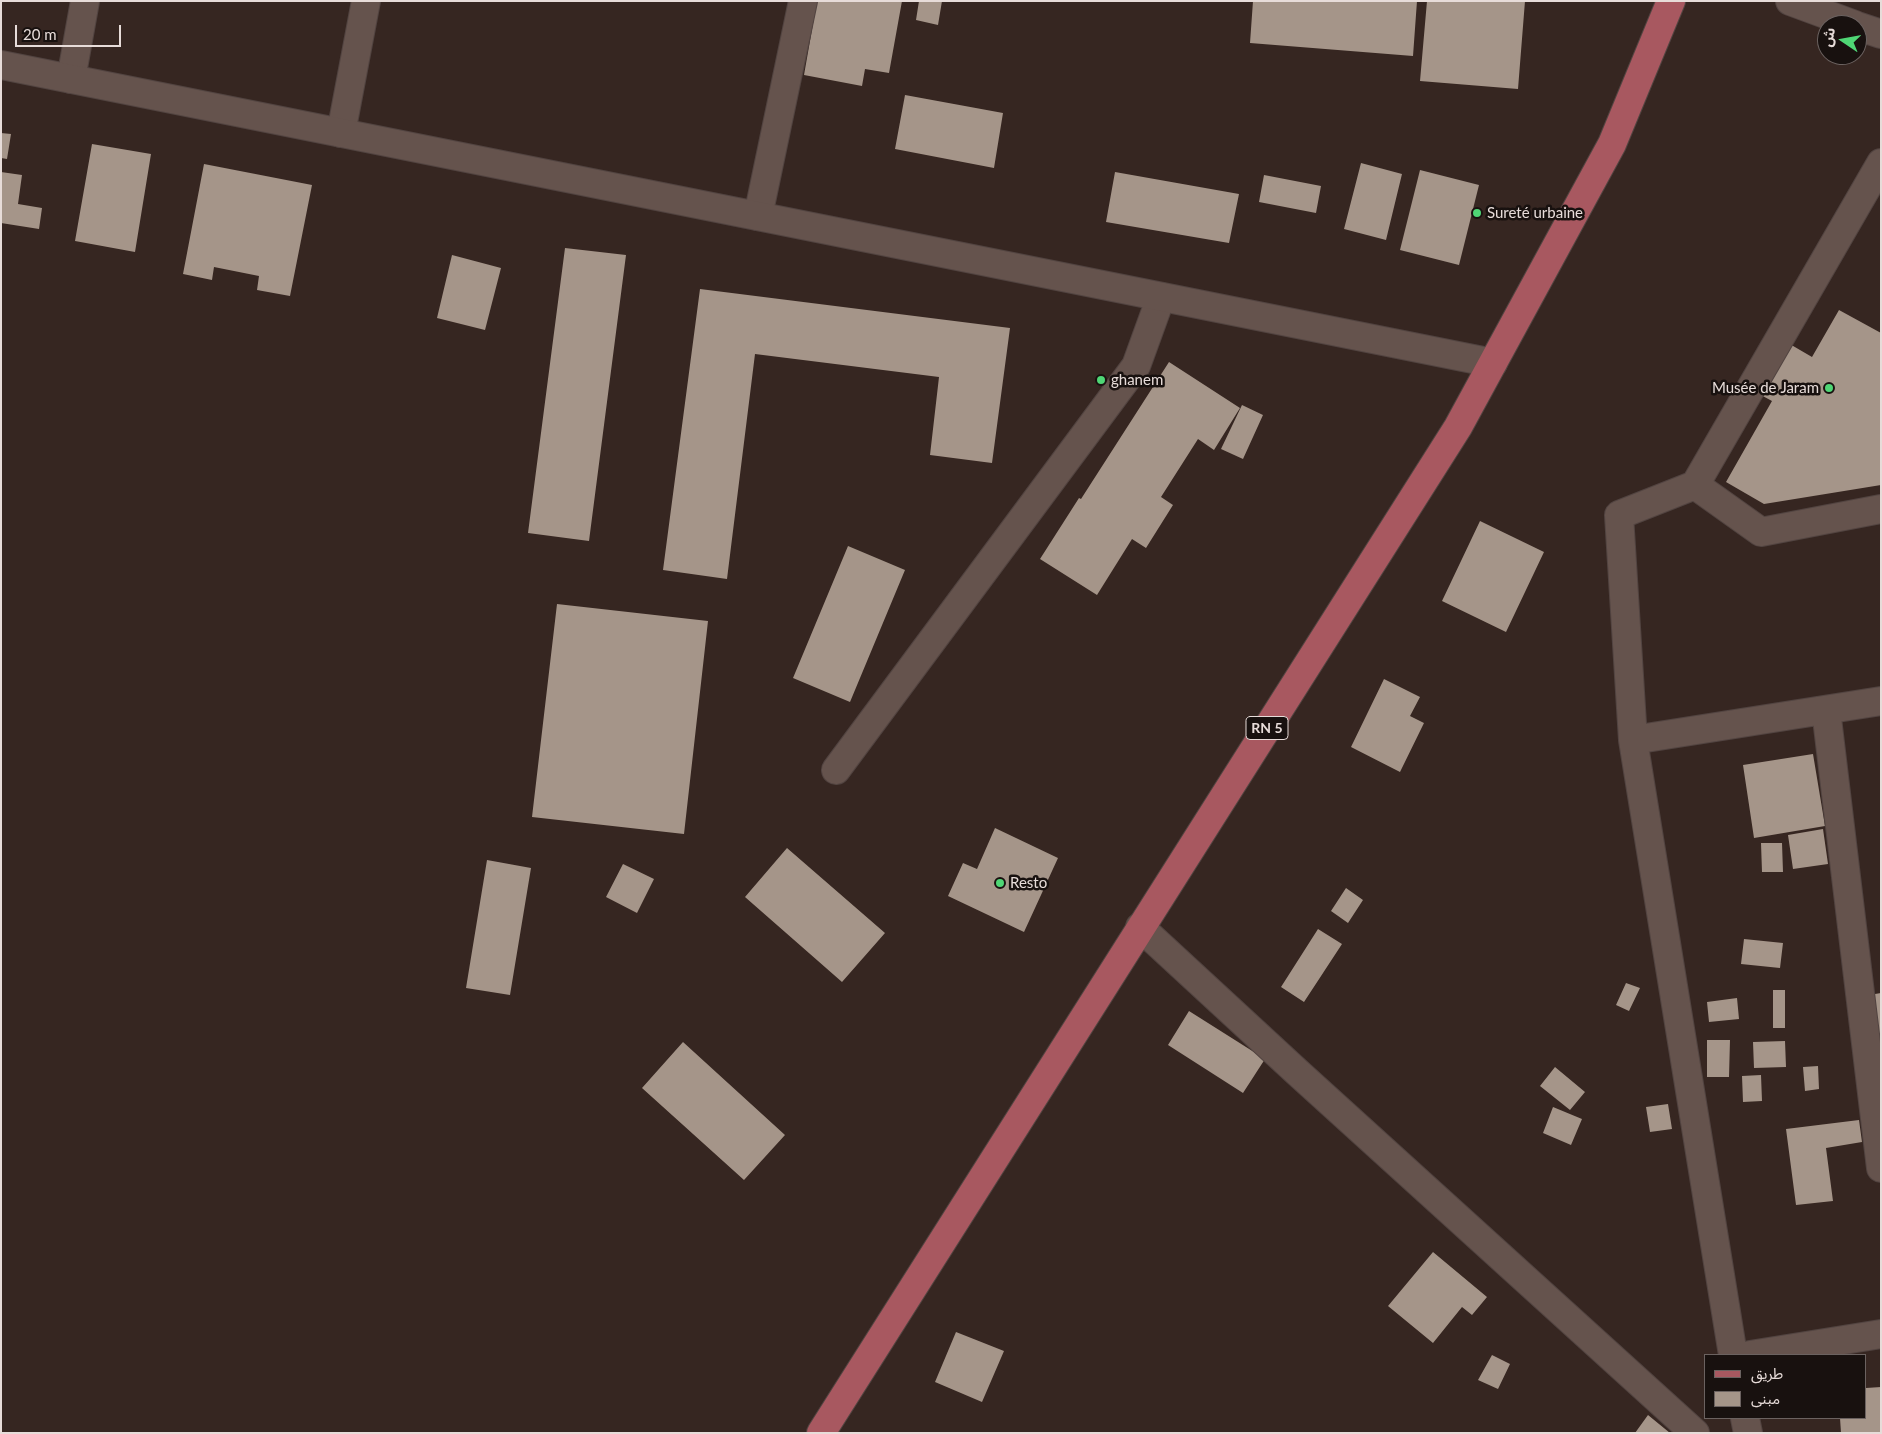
<!DOCTYPE html>
<meta charset="utf-8">
<style>
body{margin:0}
#map{position:relative;width:1882px;height:1434px;overflow:hidden;background:#362621;font-family:Lato,"Noto Sans Arabic",sans-serif}
canvas{display:block}
.frame{position:absolute;inset:0;border:2px solid #e7dcd9;pointer-events:none}
.legend{position:absolute;left:1704px;top:1354px;width:162px;height:65px;box-sizing:border-box;background:#18110f;border:1px solid #6b6260;margin:0;padding:6px 9px;list-style:none;font-size:15px;color:#e7dcd9}
.legend li{display:flex;align-items:center;gap:10px;height:25px}
.legend b{width:25px;border:1px solid #6b6260}
.north{position:absolute;left:1817px;top:15px;width:50px;height:50px;box-sizing:border-box;background:#18110f;border:1px solid #6b6260;border-radius:50%;rotate:282deg;font-size:14px;font-weight:700;line-height:20px;text-align:center;color:#e7dcd9}
.north::after{content:'';display:block;margin:auto;width:18px;height:22px;background:#4fd675;clip-path:polygon(50% 0,100% 100%,50% 72%,0 100%)}
.scale{position:absolute;left:15px;top:25px;width:106px;height:22px;box-sizing:border-box;border:2px solid #e7dcd9;border-top:0;padding-left:6px;font-size:15px;line-height:18px;white-space:nowrap;color:#e7dcd9;-webkit-text-stroke:4px #18110f;paint-order:stroke}
</style>
<div id="map">
<canvas width="1882" height="1434"></canvas>
<div class="frame"></div>
<ul class="legend">
<li><b style="height:6px;background:#a85860"></b>طريق</li>
<li><b style="height:14px;background:#a59589"></b>مبنى</li>
</ul>
<div class="north">ش</div>
<div class="scale">20 m</div>
</div>
<script>
const ctx = document.querySelector('canvas').getContext('2d');
ctx.lineJoin = 'round';
function paint(path, color) {
  ctx.fillStyle = color;
  ctx.fill(path, 'evenodd');
}
function trace(path, color, width, dash) {
  ctx.strokeStyle = color;
  ctx.lineWidth = width;
  ctx.lineCap = dash ? 'butt' : 'round';
  ctx.setLineDash(dash || []);
  ctx.stroke(path);
}
function write(font, color, halo, rows, align = 'center') {
  ctx.font = font + ' Lato,sans-serif';
  ctx.lineWidth = 5;
  ctx.setLineDash([]);
  ctx.textBaseline = 'middle';
  ctx.strokeStyle = halo;
  ctx.fillStyle = color;
  for (const [text, x, y, turn = 0] of rows) {
    ctx.save();
    ctx.translate(x, y);
    ctx.rotate((+turn || 0) * Math.PI / 180);
    ctx.textAlign = isNaN(turn) ? turn : align;
    if (halo) ctx.strokeText(text, 0, 0);
    ctx.fillText(text, 0, 0);
    ctx.restore();
  }
}
paint(new Path2D(`
 M817,1H902L889,73L865,69L862,86L804,75Z
 M919,1H942L938,25L916,20Z
 M1253,1H1417L1413,56L1250,43Z
 M1427,1H1525L1518,89L1420,81Z
 M905,95L1003,113L994,168L895,149Z
 M1,133L11,134L7,159L1,158Z
 M92,144L151,154L135,252L75,241Z
 M1361,163L1402,174L1386,240L1344,229Z
 M204,164L312,185L290,296L257,290L259,276L214,267L212,280L183,274Z
 M1420,170L1479,185L1459,265L1400,250Z
 M1,172L22,175L18,204L42,208L39,229L1,223Z
 M1115,172L1239,194L1229,243L1106,222Z
 M1264,175L1321,186L1316,213L1259,202Z
 M565,248L626,255L589,541L528,533Z
 M452,255L501,268L485,330L437,318Z
 M700,289L1010,328L992,463L930,455L939,377L755,354L727,579L663,570Z
 M1839,310L1881,333V485L1764,504L1726,482L1772,401L1759,394L1788,343L1812,357Z
 M1169,362L1240,408L1214,450L1198,439L1161,497L1173,505L1146,548L1132,539L1097,595L1040,559L1079,498L1081,499Z
 M1242,405L1263,415L1243,459L1221,449Z
 M1480,521L1544,552L1506,632L1442,601Z
 M848,546L905,570L850,702L793,678Z
 M557,604L708,621L684,834L532,817Z
 M1384,679L1420,697L1410,716L1424,723L1400,772L1351,747Z
 M1813,754L1825,826L1754,838L1743,765Z
 M995,828L1058,858L1024,932L948,896L963,863L977,869Z
 M1823,829L1828,864L1793,869L1788,835Z
 M1761,843H1782L1783,872H1762Z
 M787,848L885,933L842,982L745,897Z
 M487,860L531,868L510,995L466,988Z
 M623,864L654,879L637,913L606,897Z
 M1346,888L1363,900L1348,923L1331,911Z
 M1318,929L1342,944L1304,1002L1281,987Z
 M1744,939L1783,943L1780,968L1741,964Z
 M1626,983L1640,988L1629,1011L1616,1005Z
 M1773,990H1785V1028H1773Z
 M1881,993V1062L1869,995Z
 M1737,998L1739,1019L1709,1022L1707,1002Z
 M1189,1011L1265,1059L1243,1093L1168,1045Z
 M1707,1040H1730L1729,1077H1707Z
 M1785,1041L1786,1067L1754,1068L1753,1042Z
 M683,1042L785,1135L744,1180L642,1088Z
 M1818,1066L1819,1089L1805,1091L1803,1067Z
 M1555,1067L1585,1092L1570,1110L1540,1086Z
 M1761,1075L1762,1101L1743,1102L1742,1076Z
 M1668,1104L1672,1129L1650,1132L1646,1107Z
 M1553,1107L1582,1119L1571,1145L1543,1133Z
 M1859,1120L1862,1142L1826,1148L1833,1201L1796,1205L1786,1129Z
 M1433,1252L1487,1297L1472,1315L1462,1307L1433,1343L1388,1306Z
 M956,1332L1004,1351L982,1402L935,1382Z
 M1492,1355L1510,1364L1498,1389L1478,1380Z
 M1881,1387V1433H1841L1840,1418H1866V1388Z
 M1648,1415L1670,1433H1635Z`), '#a59589');
const minor = new Path2D(`
 M1790,1L1855,25
 M1857,26L1881,34
 M71,79L85,1
 M341,133L366,1
 M758,216L803,1
 M1695,485L1761,532L1881,509
 M1826,710L1881,1168
 M1633,740L1881,701
 M836,770L1136,366L1161,297
 M1140,927L1296,1071L1695,1433
 M1733,1355L1633,740L1619,515L1695,485L1881,163
 M1750,1355L1881,1334
 M1745,1418L1748,1433`);
const tertiary = new Path2D(`
 M1,65L1493,363`);
const primary = new Path2D(`
 M821,1433L1458,427L1612,144L1671,1`);
trace(minor, '#524441', 30);
trace(tertiary, '#524441', 30);
trace(primary, '#524441', 30);
trace(minor, '#65534d', 28);
trace(tertiary, '#65534d', 28);
trace(primary, '#a85860', 28);
for (const [x, y, r, color] of [
 [1477,213,5,"#4fd675"],
 [1101,380,5,"#4fd675"],
 [1829,388,5,"#4fd675"],
 [1000,883,5,"#4fd675"]
]) {
  const dot = new Path2D();
  dot.arc(x, y, r, 0, 2 * Math.PI);
  ctx.fillStyle = color;
  ctx.fill(dot);
  trace(dot, '#18110f', 2);
}
for (const [x, y, w] of [
 [1267,728,42]
]) {
  const box = new Path2D();
  box.roundRect(x - w / 2, y - 11.5, w, 23, 4);
  ctx.fillStyle = '#18110f';
  ctx.fill(box);
  trace(box, '#e7dcd9', 1);
}
write('bold 14px', '#e7dcd9', null, [
 ["RN 5",1267,728]
]);
write('15px', '#e7dcd9', '#18110f', [
 ["Sureté urbaine",1487,213],
 ["ghanem",1111,380],
 ["Musée de Jaram",1819,388,"right"],
 ["Resto",1010,883]
], 'left');
</script>
